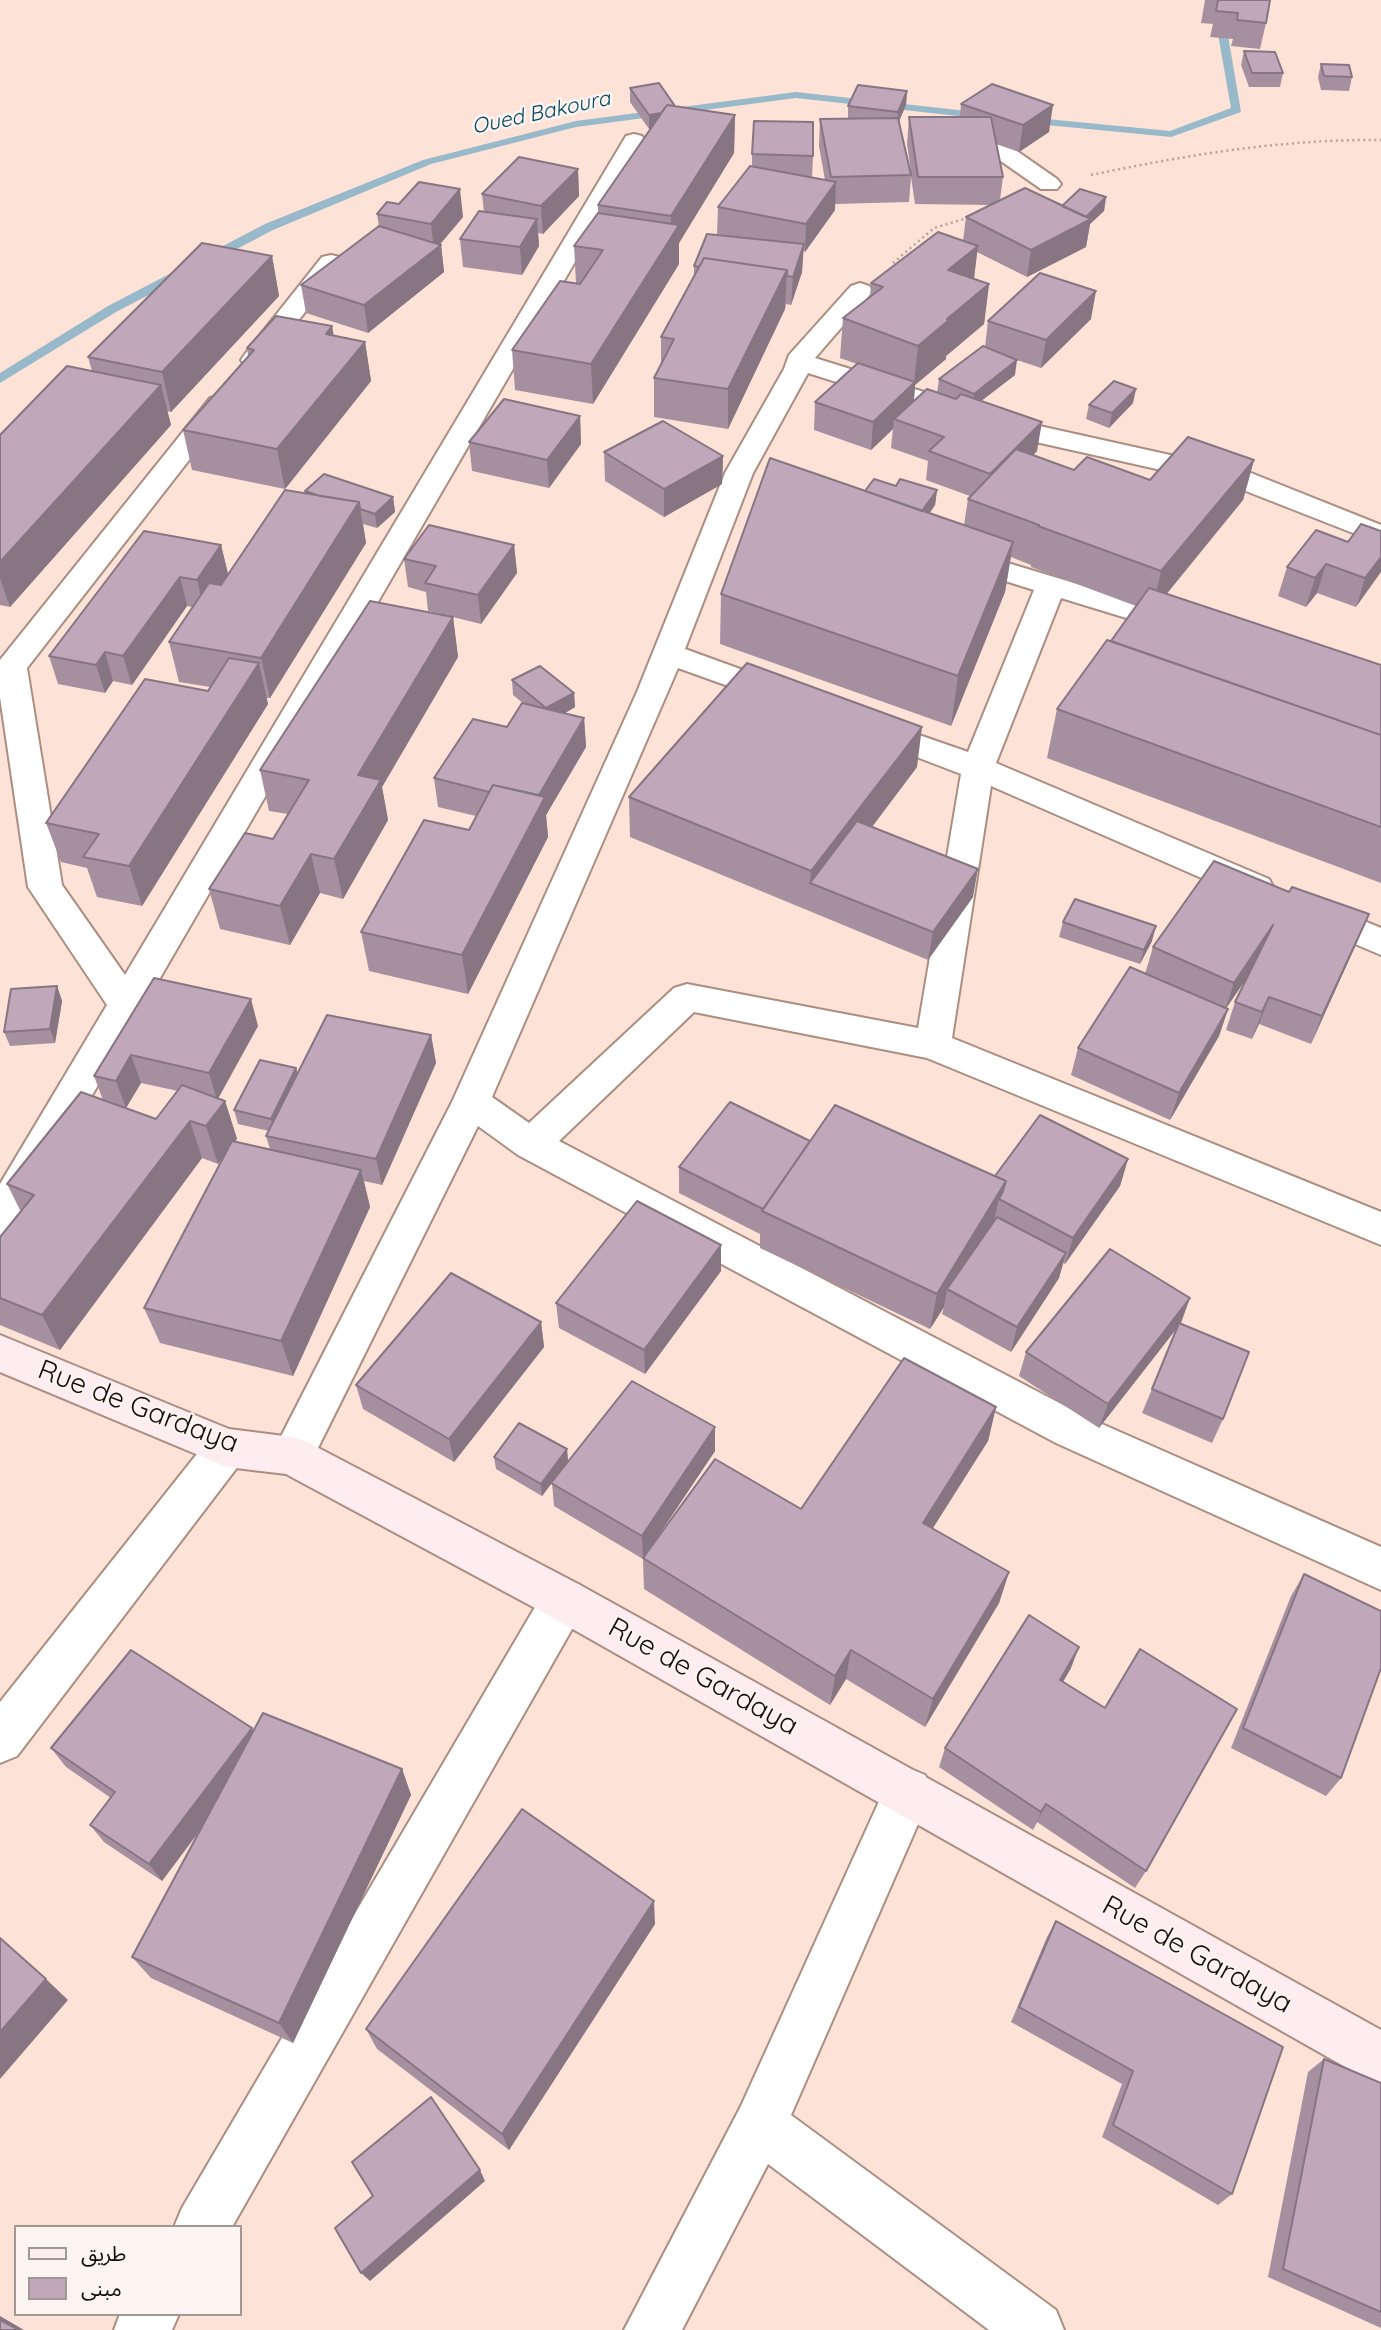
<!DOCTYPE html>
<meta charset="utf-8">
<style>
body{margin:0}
#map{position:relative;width:1381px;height:2330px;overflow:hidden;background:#fce2d7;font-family:Quicksand,"Noto Sans Arabic",sans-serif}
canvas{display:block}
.legend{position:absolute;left:14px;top:2225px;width:228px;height:91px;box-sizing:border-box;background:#fbf4f1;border:2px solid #a19895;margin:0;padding:9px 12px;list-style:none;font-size:21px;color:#190e0a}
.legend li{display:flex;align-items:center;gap:14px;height:35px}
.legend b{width:35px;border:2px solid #a19895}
</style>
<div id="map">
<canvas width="1381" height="2330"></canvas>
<ul class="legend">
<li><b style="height:9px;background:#fdedf0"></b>طريق</li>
<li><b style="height:19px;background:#c1a7ba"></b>مبنى</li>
</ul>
</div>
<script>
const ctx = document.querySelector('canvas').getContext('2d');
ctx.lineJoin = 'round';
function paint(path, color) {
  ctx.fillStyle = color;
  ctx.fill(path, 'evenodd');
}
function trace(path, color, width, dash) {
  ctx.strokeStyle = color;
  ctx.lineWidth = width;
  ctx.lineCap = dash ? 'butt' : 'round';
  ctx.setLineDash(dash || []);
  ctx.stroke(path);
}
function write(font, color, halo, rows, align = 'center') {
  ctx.font = font + ' Quicksand,sans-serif';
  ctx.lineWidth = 5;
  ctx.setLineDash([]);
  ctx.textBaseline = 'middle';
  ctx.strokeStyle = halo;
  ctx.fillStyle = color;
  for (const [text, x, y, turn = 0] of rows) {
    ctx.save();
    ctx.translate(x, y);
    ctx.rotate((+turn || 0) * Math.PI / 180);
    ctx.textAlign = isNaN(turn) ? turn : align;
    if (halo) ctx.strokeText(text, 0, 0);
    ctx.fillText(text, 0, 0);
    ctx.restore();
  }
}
paint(new Path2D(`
 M1212,0H1222L1241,112L1171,137L1026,123L1020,120L1026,117L1170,131L1231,108Z
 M796,92L985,113L991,116L985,119L796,98L576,127L431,164L273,230L116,312L0,383V373L108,306L265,224L423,160L576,121Z`), '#98b9ca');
const street = new Path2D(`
 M634,134L642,136L645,141L14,1230L0,1235V1184L107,1005L28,887L0,697V660L210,398L219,396L228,398L232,404L228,410L27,668L62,885L125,975L623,141L626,136Z
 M993,138L1001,140L1057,179L1061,184L1057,189H1041L985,150L982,145L985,140Z
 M331,255L340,257L343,262L340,267L263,366L254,368L245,366L241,360L245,354L322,257Z
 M860,283L869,286L873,291L815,358L1017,421L1251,473L1381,525V544L1233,486L1000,434L808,373L753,473L685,649L795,689L800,696L795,703L784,706L678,668L492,1097L529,1123L674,988L687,984L918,1028L961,774L859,735L854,728L859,721L870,718L968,752L1034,590L948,563L943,557L948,551L958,548L968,551L1193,619L1197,626L1193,633L1182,635L1061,598L996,763L1269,879L1274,888L1269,897L1257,900L1245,897L991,786L952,1038L1381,1212V1245L927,1058L694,1012L559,1141L1086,1417L1381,1547V1590L1056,1443L518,1155L478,1126L307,1470L292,1475L277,1470L271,1456L452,1102L637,692L725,473L784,369L789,355L851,286Z
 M1313,900L1381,928V955L1301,921L1296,912L1301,903Z
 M227,1429L242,1435L248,1448L242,1461L17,1756L0,1763V1702L212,1435Z
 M564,1579L580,1585L587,1600L580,1615L232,2227H174L182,2208L548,1585Z
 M908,1768L925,1775L932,1792L791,2115L1056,2310L1064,2330H989L768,2164L682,2330H624L741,2106L891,1775Z
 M120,2314H179L172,2330H114Z`);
const secondary = new Path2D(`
 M0,1335L229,1429L292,1437L307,1442L580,1585L1381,2030V2085L1363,2077L548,1615L286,1474L227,1467L0,1372Z`);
trace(street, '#ab8e81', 4);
trace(secondary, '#ab8e81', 4);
trace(new Path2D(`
 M1091,175C1187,155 1282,139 1381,140
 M893,263L934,228L971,217`), '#b7a299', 2.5, [2, 3.5]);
paint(street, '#fff');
paint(secondary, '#fdedf0');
paint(new Path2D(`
 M1205,0H1270L1266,23L1260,49L1231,46L1233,39L1210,37L1213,24L1201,23Z
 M1244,51L1283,73L1280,87H1249L1241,65Z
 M1321,64L1352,77L1349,91L1321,90L1318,77Z
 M630,88L675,106L735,115L734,153L679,243V264L593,404L515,390L512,350L576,283L574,246L598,213V205L651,129H649L630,102Z
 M907,91L906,105L899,121L911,172L907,144L909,117H960L961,104L1049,132L1019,152L996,144L1003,177L1000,200L1062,206L1106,197L1104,211L1090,224L1086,247L1027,277L977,252L974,279L989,284L984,324L946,356V359L915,385L914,401L937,393L939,379L985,347L988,321L1091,319L1041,368L1011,358L1015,375L981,401L1037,451L1033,455L1074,470L1150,480L1254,460L1243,500L1166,593L1381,665V883L1047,758L1057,709L1111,641L1136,606L1031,567V565L1011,557L1005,592L951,726L720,644L721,594L865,491L896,486L937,490L935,505L930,513L964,525L968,499L970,496L926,480L928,461L891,448L893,429L871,450L814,430L815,402L857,364L840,358L843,318L870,297L871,283L963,241L966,217L991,205L915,204L911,177L909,202L835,204V210L805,252L803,251L802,272L791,305L786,304L785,309L728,429L654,417V378L661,364V337L694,276V266L726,236L717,234L718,207L752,166V154L813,156L812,178L825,180L819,146L820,119L848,118V106Z
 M578,169L579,196L543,234L538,233L539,246L522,275L463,267L460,239L484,212L482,194Z
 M377,214L463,217L440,244L441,245L444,272L368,333L306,313L301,285L379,227Z
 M272,256L279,296L171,412L167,411L171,425L10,607L0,605V435L92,371L88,357Z
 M332,326L334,336L365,342L371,381L285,489L192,470L183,430L248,356L247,348Z
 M1133,403L1109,428L1086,419L1089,405Z
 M580,416L581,444L549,488L472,471L469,442Z
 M604,452L723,456L722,484L664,517L605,481Z
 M305,491L393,497L395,512L377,528L363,524L366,543L270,698H266L268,704L142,906L97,897L87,868L61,862L46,823L208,691L210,687L179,682L169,642L192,607L187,606L132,685L113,681L105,693L58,684L49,656L221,545L228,574L221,585L306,494Z
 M1381,531L1356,607L1317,593L1306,607L1278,596L1287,567L1348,542Z
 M514,545L517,573L481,624L453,617L458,657L382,787L388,820L343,899L320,893L290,945L220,929L209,889L273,839L288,814L269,811L260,770L441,614L428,611L426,592L408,587L404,559Z
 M512,680L574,693L575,707L564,714L584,718L586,747L546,815L548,837L468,994L369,971L361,932L469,830L476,816L438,807L434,778L507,727L524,704L513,695Z
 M917,767L872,827L973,897L928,960L630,837L629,797Z
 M1289,892L1369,914L1357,942L1311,1044L1259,1024L1252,1039L1226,1030L1235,1002L1249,974L1226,1008L1228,1009L1219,1036L1170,1120L1071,1075L1078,1048L1145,974L1153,947Z
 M1063,922L1152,941L1140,964L1059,937Z
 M154,978L258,1026L218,1099L225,1101L237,1139L235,1141L270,1149L266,1136L269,1131L238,1124L234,1110L296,1068L298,1073L431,1035L436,1063L382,1185L364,1181L370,1207L293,1376L160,1343L144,1308L224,1156L218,1164L202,1158L60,1350L0,1325V1237L21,1212L7,1184L103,1100L94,1076ZM141,1083L178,1091L156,1119L126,1108Z
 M57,986L62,1001L55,1043L10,1046L4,1032Z
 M810,1141L995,1176L1128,1159L1120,1186L1065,1264L1063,1263L1059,1278L1011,1352L942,1314L944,1307L930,1329L760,1248V1234L679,1193V1167Z
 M721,1271L645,1374L559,1328L556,1303Z
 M541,1322L544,1347L454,1462L363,1409L356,1385Z
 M1180,1324L1223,1419L1212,1443L1142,1413L1178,1326L1099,1428L1019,1376L1026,1352Z
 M996,1407L988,1441L932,1528L1009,1572L999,1603L925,1727L846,1679L830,1705L644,1589L643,1559L554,1506L552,1483L542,1496L496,1469L494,1457L567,1449L568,1461L553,1481L715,1451L644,1556L801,1509Z
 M1304,1574L1341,1778L1326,1796L1231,1748L1291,1596Z
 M1071,1668L1063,1682L1146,1871L1135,1888L1037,1822L1033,1830L939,1767L945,1748Z
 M253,1732L402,1769L411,1795L293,2043L151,1978L132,1957L202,1828L162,1881L104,1842L90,1825L111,1798L66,1767L51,1748Z
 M1056,1921L1232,2194L1218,2205L1102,2137L1122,2084L1011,2022L1047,1937Z
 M655,1924L509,2150L377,2049L366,2029Z
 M1324,2059L1381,2083V2328L1268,2277L1308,2072Z`), '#a690a0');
paint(new Path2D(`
 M907,91L906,105L897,126L898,112Z
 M1053,105L1049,132L1019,152L1023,125Z
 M678,111V124L649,129V115Z
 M735,115L734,153L679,243V264L593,404L591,364L671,237V216Z
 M578,169L579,196L543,234L541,206Z
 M836,182L835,210L805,252L806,224Z
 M460,189L463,217L437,248L441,245L444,272L368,333L364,305L434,250L431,224Z
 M1106,197L1104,211L1090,224L1086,247L1027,277L1031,250L1081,221Z
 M537,219L539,246L522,275L520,247Z
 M804,244L802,272L791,305L793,277Z
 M978,246L973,285L948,270Z
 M272,256L279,296L171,412L162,372Z
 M787,270L785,309L728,429V389Z
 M989,284L984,324L946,356V359L915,385L913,410L894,419L893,429L871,450L873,422L914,383L918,346L947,319Z
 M1096,291L1091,319L1041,368L1046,340Z
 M332,326L338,366L326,334Z
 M365,342L371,381L285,489L277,449Z
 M1017,360L1015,375L972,408L974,394Z
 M161,385L171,425L10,607L0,578V562Z
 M1136,389L1133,403L1109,428L1112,413Z
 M580,416L581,444L549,488L547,460Z
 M1042,422L1037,451L986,502L990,474Z
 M723,456L722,484L664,517V489Z
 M1254,460L1243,500L1152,612L1161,571Z
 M937,490L935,505L917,530L919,515Z
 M393,497L395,512L377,528L375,514Z
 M359,502L366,543L270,698L261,658Z
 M1013,542L1005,592L951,726L958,676Z
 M221,545L228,574L204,609L197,580Z
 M514,545L517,573L481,624L478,595Z
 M1381,557V572L1356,607L1365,578Z
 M1326,564L1317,593L1306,607L1315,578Z
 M180,577L187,606L132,685L123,656Z
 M453,617L458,657L382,787L388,820L343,899L334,859L358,775Z
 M105,652L113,681L105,693L96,665Z
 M259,663L268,704L142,906L129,866Z
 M574,693L575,707L547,723L546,708Z
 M584,718L586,747L546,815L548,837L468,994L462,955L534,803Z
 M922,727L917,767L825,889L810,883L811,871Z
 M311,854L320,893L290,945L280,906Z
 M978,869L973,897L928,960L933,932Z
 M1369,914L1357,942L1311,1044L1322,1016Z
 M1273,925L1264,953L1225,1010L1234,983Z
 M1156,926L1152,941L1140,964L1144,950Z
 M57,986L62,1001L55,1043L50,1029Z
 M1269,997L1259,1024L1252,1039L1262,1012Z
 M251,999L258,1026L217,1100L209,1073Z
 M1228,1009L1219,1036L1170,1120L1179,1093Z
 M431,1035L436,1063L382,1185L376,1159Z
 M131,1055L141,1083L126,1108L116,1081Z
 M296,1068L300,1082L275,1132L271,1119Z
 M225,1101L237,1139L218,1164L206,1126Z
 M190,1121L202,1158L60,1350L42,1315Z
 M1128,1159L1120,1186L1065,1264L1073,1238Z
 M361,1170L370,1207L293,1376L281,1341Z
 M1006,1181L1002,1200L999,1199L993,1225L947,1289L944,1307L930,1329L937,1294Z
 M721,1245V1271L645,1374L644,1350Z
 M1066,1253L1059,1278L1011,1352L1017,1327Z
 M1190,1298L1181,1323L1099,1428L1108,1404Z
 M541,1322L544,1347L454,1462L449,1439Z
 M996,1407L988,1441L916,1555L923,1523Z
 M715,1427V1451L643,1559L642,1536Z
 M567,1449L568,1461L542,1496L541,1484Z
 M1009,1572L999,1603L925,1727L933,1699Z
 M1079,1647L1071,1668L1052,1700L1060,1680Z
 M851,1650L846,1679L830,1705L835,1676Z
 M252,1728L261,1747L162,1881L149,1864Z
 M402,1769L411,1795L293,2043L279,2023Z
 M1046,1804L1033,1830L1041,1812Z
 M654,1901L655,1924L509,2150L502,2134Z
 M46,1979L68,2000L0,2079V2032Z
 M480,2170L485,2181L370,2281L361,2273Z
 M0,2316L24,2330H19L0,2320Z`), '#877582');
const building = new Path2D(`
 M1218,0H1270L1266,23L1237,20L1238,13L1216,11Z
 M1244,51L1275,52L1283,73H1252Z
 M1321,64L1349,65L1352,77L1324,76Z
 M659,83L675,106L667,105L661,113L649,115L630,88Z
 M992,84L1053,105L1023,125L961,104Z
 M858,85L907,91L898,112L848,106Z
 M667,105L735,115L671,216L598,205Z
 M909,117H991L1003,177H918Z
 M898,118L911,175L831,177L820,119Z
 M754,121L813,122V156L752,154Z
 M519,157L578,169L541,206L482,194Z
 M750,166L836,182L806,224L718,207Z
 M419,182L460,189L431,224L377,214L387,202L399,204Z
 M1025,188L1091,219L1031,250L966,217Z
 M1080,189L1106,197L1086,217L1062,206Z
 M479,211L537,219L520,247L460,239Z
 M598,213L679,225L591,364L512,350L560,281L580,284L603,250L574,246Z
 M379,226L441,245L364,305L301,285Z
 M938,232L978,246L948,270L989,284L947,319H950L918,346L843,318L883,287L871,283Z
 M707,234L804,244L793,277L787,276V270L704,258L699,267L694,266Z
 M202,243L272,256L162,372L88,357Z
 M704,258L787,270L728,389L654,378L674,339L661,337Z
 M1040,273L1096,291L1046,340L988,321Z
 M276,316L332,326L326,334L365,342L277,449L183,430L254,350L247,348Z
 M983,346L1017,360L974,394L939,379Z
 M858,363L915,382L873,422L815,402Z
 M67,366L161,385L0,562V435Z
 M1114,381L1136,389L1112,413L1089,405Z
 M927,389L956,399L961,394L1042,422L990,474L929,451L944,437L894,419Z
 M504,399L580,416L547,460L469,442Z
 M663,421L723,456L664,489L604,452Z
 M1188,437L1254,460L1161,571L1038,526L1039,525L968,499L1016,449L1074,470L1087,457L1150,480Z
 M770,458L1013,542L958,676L721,594Z
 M324,474L393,497L375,514L360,509L359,502L320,496L305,491Z
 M874,479L896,486L900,479L937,490L922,511L865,491Z
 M285,490L359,502L261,658L169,642L209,583L221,585Z
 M1361,524L1381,531V557L1365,578L1326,564L1315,578L1287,567L1316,530L1348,542Z
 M429,525L514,545L478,595L425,583L436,566L404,559Z
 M144,531L221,545L197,580L180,577L123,656L105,652L96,665L49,656Z
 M1149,588L1381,665V735L1111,641Z
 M370,601L453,617L358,775L381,780L334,859L311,854L280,906L209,889L245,833L273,839L309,780L260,770Z
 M1107,640L1381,735V827L1057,709Z
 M229,658L259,663L129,866L83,857L99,834L46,823L145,679L208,691Z
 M747,663L922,727L811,871L629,797Z
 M540,666L574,693L546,708L512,680Z
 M522,703L584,718L539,795L493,785L489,792L434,778L473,719L507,727Z
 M493,785L545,797L462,955L361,932L424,820L469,830Z
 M857,821L978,869L933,932L810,883Z
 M1214,861L1289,892L1292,887L1369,914L1322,1016L1269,997L1262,1012L1235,1002L1273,925L1234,983L1153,947Z
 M1075,899L1156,926L1144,950L1063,922Z
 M1130,967L1228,1009L1179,1093L1078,1048Z
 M154,978L251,999L209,1073L131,1055L116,1081L94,1076Z
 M57,986L50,1029L4,1032L11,989Z
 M327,1015L431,1035L376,1159L266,1136Z
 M260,1060L296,1068L271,1119L234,1110Z
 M182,1085L225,1101L206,1126L190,1121L42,1315L0,1298V1237L34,1195L7,1184L81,1092L156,1119Z
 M730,1102L810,1141L763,1209L679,1167Z
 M835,1105L1006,1181L937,1294L762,1211Z
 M1040,1115L1128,1159L1073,1238L999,1199L1003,1191L1006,1181L995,1176Z
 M232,1141L361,1170L281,1341L144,1308Z
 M637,1201L721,1245L644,1350L556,1303Z
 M997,1217L1066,1253L1017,1327L947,1289Z
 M1110,1249L1190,1298L1108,1404L1026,1352Z
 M451,1273L541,1322L449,1439L356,1385Z
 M1179,1323L1249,1352L1223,1419L1152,1389Z
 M904,1358L996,1407L923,1523L1009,1572L933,1699L851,1650L835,1676L643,1558L715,1459L801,1509Z
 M632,1381L715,1427L642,1536L551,1483Z
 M519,1423L567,1449L541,1484L494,1457Z
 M1304,1574L1381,1611V1668L1341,1778L1243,1728Z
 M1029,1615L1079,1647L1060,1680L1105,1708L1140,1649L1237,1709L1146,1871L1046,1804L1041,1812L945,1748Z
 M131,1650L252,1728L149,1864L90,1825L115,1792L51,1748Z
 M263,1713L402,1769L279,2023L132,1957Z
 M522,1809L654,1901L502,2134L366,2029Z
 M1056,1921L1283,2047L1232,2194L1113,2125L1133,2071L1019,2007Z
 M0,1938L46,1979L0,2032Z
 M1324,2059L1381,2083V2312L1283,2269Z
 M431,2097L480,2170L361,2273L335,2228L373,2196L352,2162Z
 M0,2320L19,2330H0Z`);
paint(building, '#c1a7ba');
trace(building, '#877582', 2);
write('italic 21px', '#02465f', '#fbf4f1', [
 ["Oued Bakoura",541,113,-12]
]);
write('28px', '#190e0a', '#fbf4f1', [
 ["Rue de Gardaya",138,1407,21],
 ["Rue de Gardaya",703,1677,29],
 ["Rue de Gardaya",1197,1955,29]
]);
</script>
